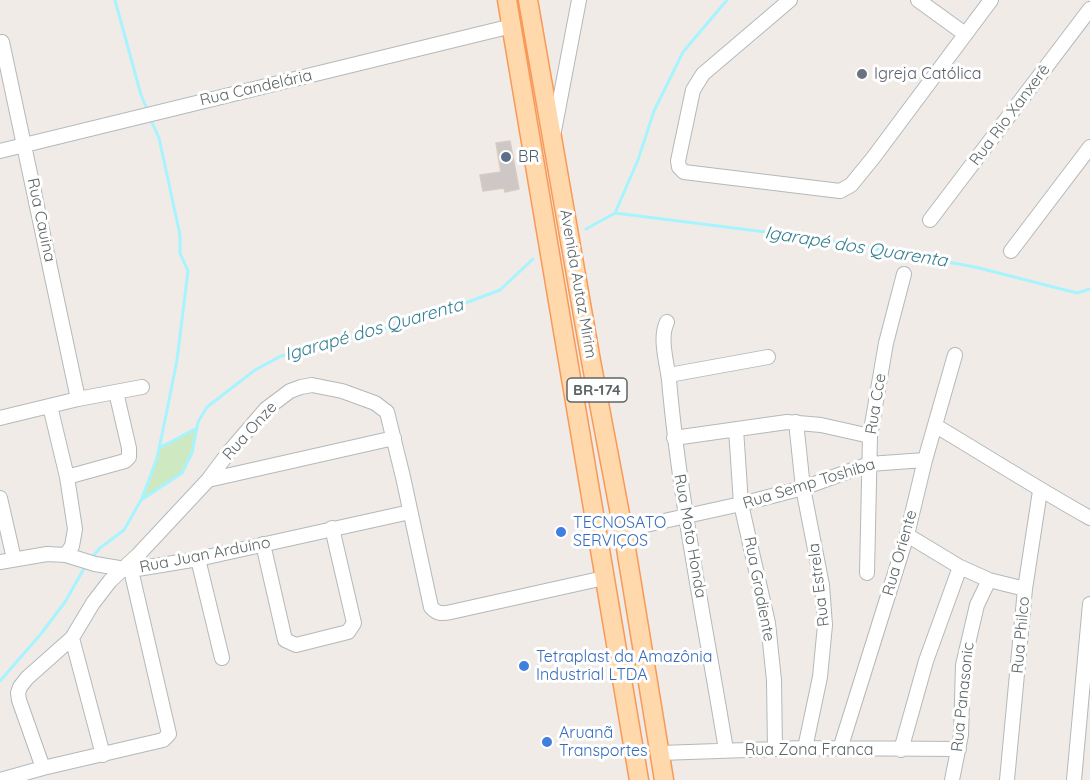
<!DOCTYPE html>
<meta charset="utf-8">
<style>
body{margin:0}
canvas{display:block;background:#f0ebe6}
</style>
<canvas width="1090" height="780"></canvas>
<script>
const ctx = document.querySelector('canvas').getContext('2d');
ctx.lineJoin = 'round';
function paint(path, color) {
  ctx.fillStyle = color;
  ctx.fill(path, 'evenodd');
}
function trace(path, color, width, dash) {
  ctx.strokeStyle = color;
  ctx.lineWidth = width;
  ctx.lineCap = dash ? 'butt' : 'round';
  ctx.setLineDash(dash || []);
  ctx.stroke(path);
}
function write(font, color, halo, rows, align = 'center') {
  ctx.font = font + ' Quicksand,sans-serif';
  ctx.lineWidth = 6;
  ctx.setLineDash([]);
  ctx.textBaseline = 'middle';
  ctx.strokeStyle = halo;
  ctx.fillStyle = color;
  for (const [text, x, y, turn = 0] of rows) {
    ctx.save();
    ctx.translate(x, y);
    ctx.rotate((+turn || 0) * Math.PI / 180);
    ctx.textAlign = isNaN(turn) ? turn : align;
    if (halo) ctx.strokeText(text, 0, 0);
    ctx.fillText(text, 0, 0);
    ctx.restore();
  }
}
paint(new Path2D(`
 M197,428L192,453L182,473L141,500L157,458L159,448Z`), '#cee9c1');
trace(new Path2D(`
 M115,0L141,95L148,111
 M615,213L638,160L654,111L683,52L727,0
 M586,229L615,213L821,239L975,267L1077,293L1090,289
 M159,448L197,428
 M142,498L157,458L164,425L177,360L188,271L180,253V235L159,138L151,120
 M92,557L100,548L124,530L141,500L182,473L192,453L198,422L207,407L255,370L281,356L428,317L500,290L533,259
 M0,681L40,635L65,602L86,565`), '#a7f4ff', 3);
const building = new Path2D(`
 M510,141L519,189L505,192L504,188L483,191L480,175L501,172L496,143Z`);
paint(building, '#cdc8c5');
trace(building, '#d6cac4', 1.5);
const minor = new Path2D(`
 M790,0L703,74L693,90L678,161L679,167L684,172L840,191L851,185L873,158L991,0
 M918,0L965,34
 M2,42L78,399
 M554,131L579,0
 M0,151L512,26
 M930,220L1090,9
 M1011,251L1090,147
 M667,322C659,338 667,363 669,380C680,505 706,627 726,750
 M669,375L768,357
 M50,406L67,477L75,529L72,546L66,555
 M0,418L78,399L142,387
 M796,422L803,488L822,585L825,625L820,677L805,748
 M936,426C988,457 1038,489 1090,518
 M736,429L741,504L768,623L774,680L775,749
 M674,438L787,422L821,425L870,436
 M67,477L125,461L129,457V448L116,392
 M208,480L394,438
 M0,498L14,559
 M623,530L741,504L803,488L869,464L925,460
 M907,535L960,567L989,580L1025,589
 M263,544L285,640L296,645L348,632L354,623L332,528
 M198,559L222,658
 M0,562L47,554L66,555L95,564L131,570L198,559L410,512
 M867,573L870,436L886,343L904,274
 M72,638L103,755
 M840,749L907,535L925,460L955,355
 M901,750L926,661L960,567
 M660,753L805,748L959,749
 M43,768L19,700L18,693L20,687L27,678L72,638L93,603L110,581L138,555L208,480L229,452L266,409L290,391L301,387L312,385L342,391L375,403L387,412L403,477L431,607C437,614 442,614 451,612L604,578
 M0,780L43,768L163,740L169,734L131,570
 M952,780L961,735L963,665L977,605L989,580
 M1007,780L1025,589L1040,491
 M1074,780L1090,604`);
const major = new Path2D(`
 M507,0L639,780
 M528,0L591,361L623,530L664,780`);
trace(minor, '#b3b9bb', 16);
trace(major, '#f99957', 21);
trace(minor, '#fff', 14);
trace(major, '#ffd8ac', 18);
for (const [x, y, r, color] of [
 [862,74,6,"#6b7280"],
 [506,157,6,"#5c6f8a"],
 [561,532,6,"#3f7fe0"],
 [524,666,6,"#3f7fe0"],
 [547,742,6,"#3f7fe0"]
]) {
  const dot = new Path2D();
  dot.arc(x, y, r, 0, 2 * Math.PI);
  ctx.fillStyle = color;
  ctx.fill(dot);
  trace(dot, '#fff', 2);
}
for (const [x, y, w] of [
 [597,390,60]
]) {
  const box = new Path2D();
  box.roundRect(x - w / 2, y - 12, w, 24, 4.5);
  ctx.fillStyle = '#fff';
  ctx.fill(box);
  trace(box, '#5d6567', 1.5);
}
write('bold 15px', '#5d6567', null, [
 ["BR-174",597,390]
]);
write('16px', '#5b616d', '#fff', [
 ["Igreja Católica",874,74]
], 'left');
write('16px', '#5d6567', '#fff', [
 ["Rua Candelária",256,88,-13],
 ["Rua Rio Xanxerê",1010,115,-53],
 ["Rua Cauina",41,220,78],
 ["Avenida Autaz Mirim",578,284,80],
 ["Rua Cce",876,404,-81],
 ["Rua Onze",250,431,-48],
 ["Rua Semp Toshiba",809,484,-17],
 ["Rua Moto Honda",690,536,80],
 ["Rua Oriente",900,553,-74],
 ["Rua Juan Arduino",205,555,-11],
 ["Rua Estrela",819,585,-97],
 ["Rua Gradiente",759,589,79],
 ["Rua Philco",1021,635,-85],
 ["Rua Panasonic",963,697,-84],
 ["Rua Zona Franca",809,750]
]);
write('16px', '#4e5e75', '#fff', [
 ["BR",518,157]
], 'left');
write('16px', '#366cbe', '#fff', [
 ["TECNOSATO",573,523],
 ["SERVIÇOS",573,541],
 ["Tetraplast da Amazônia",536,657],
 ["Industrial LTDA",536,675],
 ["Aruanã",559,733],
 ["Transportes",559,751]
], 'left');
write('italic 18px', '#337f92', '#fff', [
 ["Igarapé dos Quarenta",856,247,9],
 ["Igarapé dos Quarenta",374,330,-16]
]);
</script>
